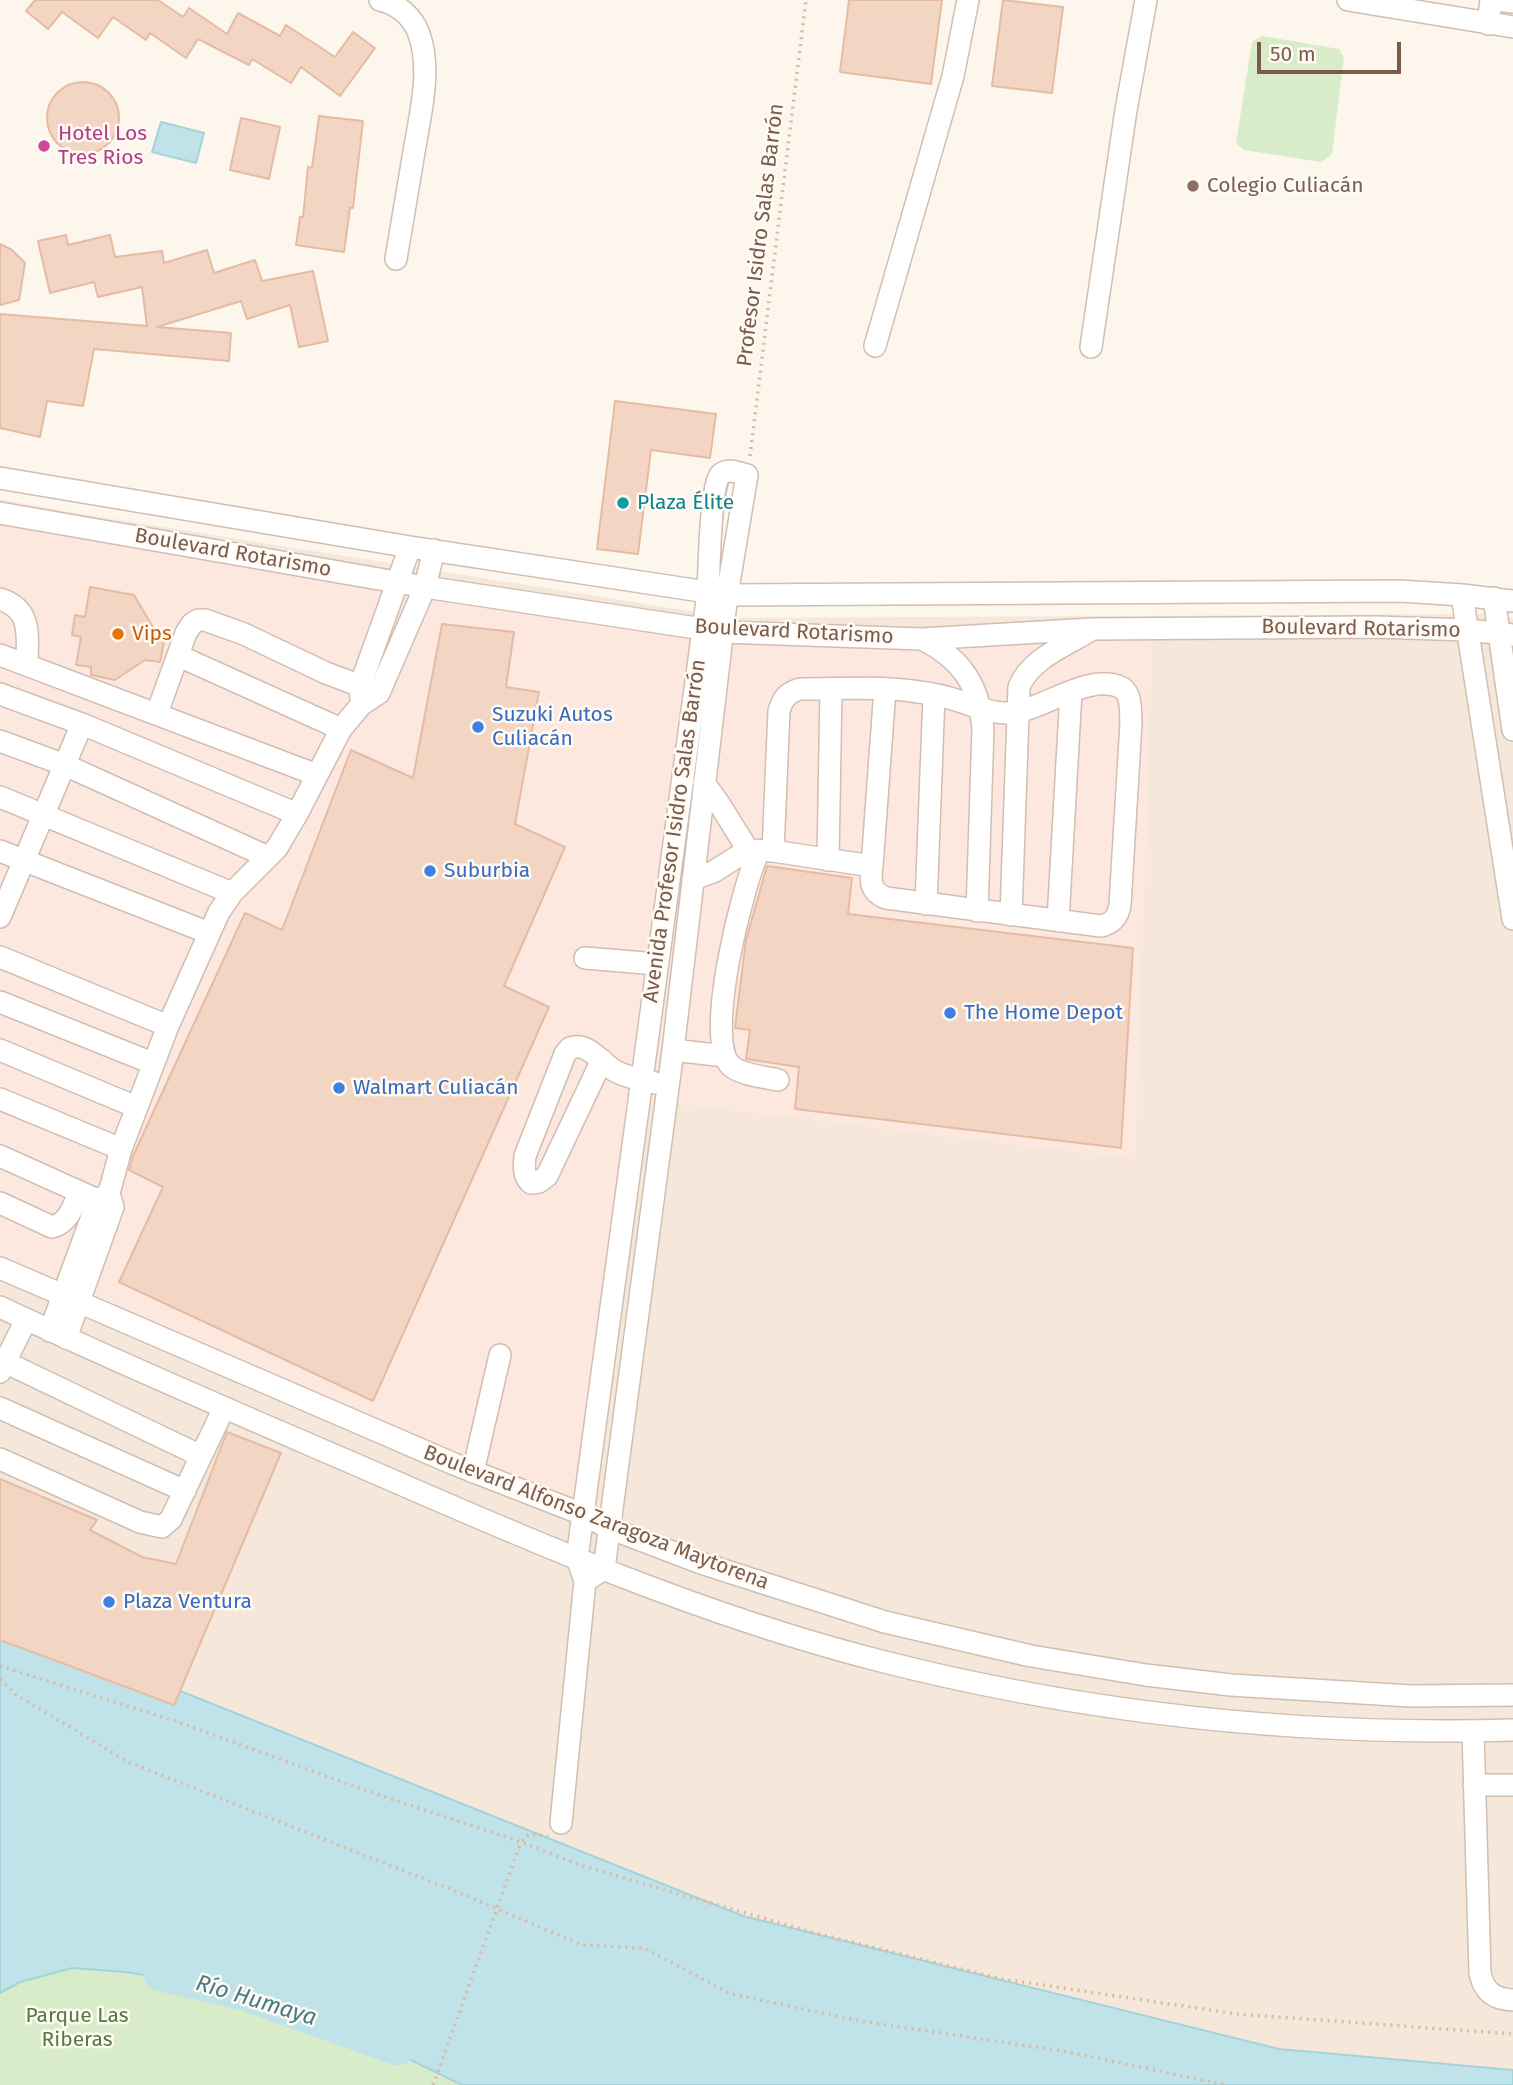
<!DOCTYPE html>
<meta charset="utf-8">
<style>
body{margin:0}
#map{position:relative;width:1513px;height:2085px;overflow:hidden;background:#fdf6ec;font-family:"Fira Sans",sans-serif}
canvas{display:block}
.scale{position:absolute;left:1257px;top:42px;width:144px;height:32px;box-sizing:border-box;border:4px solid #7a5c4d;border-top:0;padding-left:9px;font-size:21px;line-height:24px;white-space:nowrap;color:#7a5c4d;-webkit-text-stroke:5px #fffaf3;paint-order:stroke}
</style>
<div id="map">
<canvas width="1513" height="2085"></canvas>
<div class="scale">50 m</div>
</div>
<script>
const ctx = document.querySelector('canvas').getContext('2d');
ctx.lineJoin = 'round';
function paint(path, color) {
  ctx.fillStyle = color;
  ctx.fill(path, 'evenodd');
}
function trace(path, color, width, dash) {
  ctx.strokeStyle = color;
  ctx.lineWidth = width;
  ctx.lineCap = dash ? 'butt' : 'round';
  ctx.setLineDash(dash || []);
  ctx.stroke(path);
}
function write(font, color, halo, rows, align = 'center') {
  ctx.font = font + ' "Fira Sans",sans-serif';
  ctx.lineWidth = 5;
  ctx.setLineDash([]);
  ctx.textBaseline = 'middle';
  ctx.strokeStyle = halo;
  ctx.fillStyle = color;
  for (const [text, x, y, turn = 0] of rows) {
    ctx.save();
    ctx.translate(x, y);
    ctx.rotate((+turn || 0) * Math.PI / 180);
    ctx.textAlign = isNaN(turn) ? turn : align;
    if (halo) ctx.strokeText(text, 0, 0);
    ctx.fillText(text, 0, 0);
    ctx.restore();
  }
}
paint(new Path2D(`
 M0,501L733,618L1481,614L1513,619V2085H0Z`), '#f5e8da');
paint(new Path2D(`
 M0,499L723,632L1153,629L1135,1159L640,1099L582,1514L0,1258Z`), '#fde8e0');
paint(new Path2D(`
 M1262,36L1339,49L1344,57L1332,154L1321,162L1244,150L1236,143L1252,42Z
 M72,1968L125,1972L231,1988L341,2026L462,2085H0V1993L20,1982Z`), '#d8ecc9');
const water = new Path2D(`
 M161,122L204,133L196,163L152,152Z
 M0,1619L743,1916L1279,2049L1513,2070V2085H462L341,2026L231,1988L125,1972L72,1968L20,1982L0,1993Z`);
paint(water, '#bfe3e8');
trace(water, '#a5d3da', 2);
trace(new Path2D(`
 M161,1974L244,1993L398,2048`), '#bfe3e8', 35);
const building = new Path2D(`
 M35,0H158L183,17L189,8L227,34L238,13L280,36L286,25L335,57L353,32L375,48L340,96L301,67L291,83L252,59L249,65L198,39L186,58L150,33L146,40L113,17L98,38L62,12L48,29L26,11Z
 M849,0H942L931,84L840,72Z
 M1003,0L1063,7L1052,93L992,86Z
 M47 118a36 36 0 1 1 72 0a36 36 0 1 1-72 0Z
 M319,116L363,121L353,208H350L344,252L296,245L300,217H303L308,167L312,168Z
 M241,118L280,127L269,179L230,170Z
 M66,235L68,245L110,235L115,257L162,251L164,263L207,250L214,273L255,260L262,281L313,271L328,341L299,347L290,305L247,319L241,301L157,327L231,333L229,361L94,349L83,406L47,401L40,437L0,428V314L147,326L142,287L98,297L94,282L50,293L38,241Z
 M0,244L12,250L25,263L19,300L0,305Z
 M615,401L716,414L710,458L651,450L638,554L597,549Z
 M90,587L134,595L154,629L166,631L160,662L145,660L115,680L91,675V667L76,665L81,637L72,635L75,615L85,617Z
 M442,624L514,632L506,687L539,692L515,824L565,847L504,986L549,1007L373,1401L119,1282L163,1187L129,1170L133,1156L245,913L282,930L351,750L413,778Z
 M767,866L852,878L848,914L1133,948L1121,1148L795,1109L799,1067L746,1059L750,1030L735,1028L746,940Z
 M227,1432L281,1453L174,1705L0,1640V1479L97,1520L90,1530L142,1557L176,1564Z`);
paint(building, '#f3d5c3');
trace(building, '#e6bba3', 2);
const minor = new Path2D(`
 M380,0C398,4 413,17 419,34C432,70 420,115 414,152C408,187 402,223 396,259
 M1348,0L1513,27
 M1496,0L1513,2
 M1488,24L1491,0
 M875,346L953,76L968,0
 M1091,347L1126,110L1146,0
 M0,478L410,547L727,595L1400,591L1462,595L1513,601
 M0,513L425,587L723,632L922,639L1091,629L1376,627L1468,630L1513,635
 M1462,595L1513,919
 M1494,598L1513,730
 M0,599C33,610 27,635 27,664
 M922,639C962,659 979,685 983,729L977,911
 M0,655L317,775
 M179,656L341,729
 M0,694L82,724
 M361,699L360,686L410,547
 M157,713L186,633L192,624L198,620H205L244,634L326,673L379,693
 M0,741L65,765L268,857
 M704,783L720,805L748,850
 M0,797L232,893
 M0,851L209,933
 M759,851C743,883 703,1041 731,1066C742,1075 764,1077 778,1080
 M773,851L779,711C783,698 787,693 800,689C837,689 876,686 912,691C928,693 945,696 959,701C978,707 996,716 1016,712C1046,707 1087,675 1118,686C1133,691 1130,711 1131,723L1120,905C1118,917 1113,923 1101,926L886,898C870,892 870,881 872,866
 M828,860L831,689
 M693,879L713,872L748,850L773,851L872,866L885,689
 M926,904L934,695
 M1011,915L1019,687C1030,659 1065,646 1089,631
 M0,917L82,724L297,814
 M1058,921L1071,692
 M0,957L168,1026
 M585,958L657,964
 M0,1002L152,1063
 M0,1050L136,1107
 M673,1050L725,1056
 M602,1060L547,1176L539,1182L531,1183C523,1176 524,1166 525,1156L565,1054L570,1048C589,1041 602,1065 617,1072C629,1078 642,1080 655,1083
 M0,1099L121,1149
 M0,1156L111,1206
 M0,1203L52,1227C69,1223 73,1206 80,1192
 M0,1268L454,1464L582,1514L609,1528L701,1563L885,1622L1031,1656L1146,1675L1231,1685L1411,1696L1513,1695
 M0,1307C125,1366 253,1420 380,1475C540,1545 703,1615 873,1659C1082,1713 1297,1736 1513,1730
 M50,1331L98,1200L109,1193
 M66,1338L113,1207L109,1193L121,1149L168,1026L219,912L232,893L277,848L297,814L341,729L361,705L379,693L425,587L434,550
 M5,1362L201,1456
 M0,1372L26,1320
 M0,1408L185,1491
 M0,1459L140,1522L162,1527L171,1519L224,1408
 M473,1472L500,1355
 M1473,1731L1480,1973C1484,1992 1494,1999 1513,2000
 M1474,1785H1513
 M561,1823L585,1581L577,1558L708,593C709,575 710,484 721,474C728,468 739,473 747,475L727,595L673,1050L604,1569L585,1581`);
trace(minor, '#d1beb0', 24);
trace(new Path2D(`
 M750,456L806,0
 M0,1666L178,1722L370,1792L521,1842L580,1865L811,1932L1002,1979L1237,2014L1513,2034
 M0,1679L15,1694L128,1762L460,1893L582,1945L644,1948L731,1994L866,2022L1063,2051L1226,2085
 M522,1841L529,1834L548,1836`), '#d9b8a5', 3.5, [2, 5]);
trace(minor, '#fff', 21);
trace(new Path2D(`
 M433,2085L521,1842`), '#d9b8a5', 3.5, [2, 5]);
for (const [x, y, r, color] of [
 [44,146,7,"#d1479c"],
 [1193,186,7,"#8d6e63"],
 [623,503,7,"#0f9aa8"],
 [118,634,7,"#e8710a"],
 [478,727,7,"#3f7fe0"],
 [430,871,7,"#3f7fe0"],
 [950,1013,7,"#3f7fe0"],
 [339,1088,7,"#3f7fe0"],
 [109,1602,7,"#3f7fe0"]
]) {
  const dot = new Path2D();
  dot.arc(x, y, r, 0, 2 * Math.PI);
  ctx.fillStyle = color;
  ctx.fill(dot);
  trace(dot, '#fffaf3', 2.5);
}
write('21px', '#b23c85', '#fffaf3', [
 ["Hotel Los",58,134],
 ["Tres Rios",58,158]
], 'left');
write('21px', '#785e54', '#fffaf3', [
 ["Colegio Culiacán",1207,186]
], 'left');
write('21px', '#7a5c4d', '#fffaf3', [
 ["Profesor Isidro Salas Barrón",761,235,-83],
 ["Boulevard Rotarismo",233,553,10],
 ["Boulevard Rotarismo",1361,629,1],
 ["Boulevard Rotarismo",794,632,3],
 ["Avenida Profesor Isidro Salas Barrón",675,831,-82],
 ["Boulevard Alfonso Zaragoza Maytorena",596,1518,21]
]);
write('21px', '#0d838f', '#fffaf3', [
 ["Plaza Élite",637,503]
], 'left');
write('21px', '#c56008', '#fffaf3', [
 ["Vips",132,634]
], 'left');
write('21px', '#366cbe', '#fffaf3', [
 ["Suzuki Autos",492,715],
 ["Culiacán",492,739],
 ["Suburbia",444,871],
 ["The Home Depot",964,1013],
 ["Walmart Culiacán",353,1088],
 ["Plaza Ventura",123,1602]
], 'left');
write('21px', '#537a41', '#fffaf3', [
 ["Parque Las",77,2016],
 ["Riberas",77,2040]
]);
write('italic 23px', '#437c86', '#fffaf3', [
 ["Río Humaya",256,2001,17]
]);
</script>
